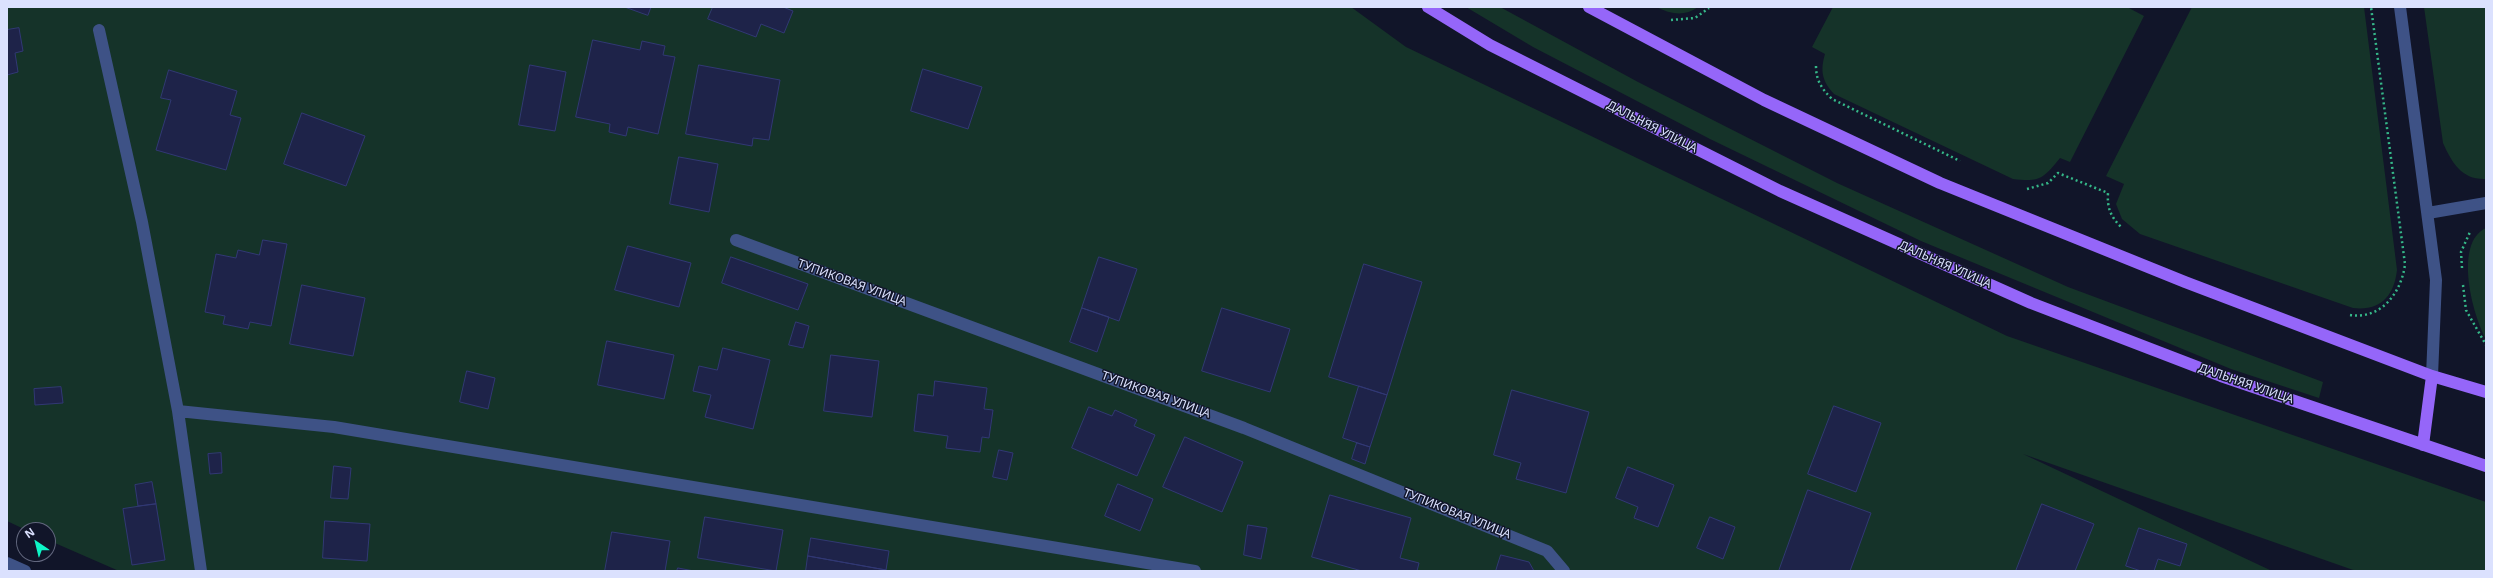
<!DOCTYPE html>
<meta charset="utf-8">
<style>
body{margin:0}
#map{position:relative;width:2493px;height:578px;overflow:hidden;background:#111529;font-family:"Noto Sans",sans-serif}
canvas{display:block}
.frame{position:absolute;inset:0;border:8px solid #dbe1fe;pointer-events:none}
.north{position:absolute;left:16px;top:522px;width:40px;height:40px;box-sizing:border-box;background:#111529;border:1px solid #62677e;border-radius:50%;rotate:325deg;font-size:11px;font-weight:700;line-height:16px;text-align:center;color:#dbe1fe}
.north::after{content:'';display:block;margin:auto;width:14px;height:18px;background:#0ef6c7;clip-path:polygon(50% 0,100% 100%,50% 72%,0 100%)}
</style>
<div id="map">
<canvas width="2493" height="578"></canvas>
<div class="frame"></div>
<div class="north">N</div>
</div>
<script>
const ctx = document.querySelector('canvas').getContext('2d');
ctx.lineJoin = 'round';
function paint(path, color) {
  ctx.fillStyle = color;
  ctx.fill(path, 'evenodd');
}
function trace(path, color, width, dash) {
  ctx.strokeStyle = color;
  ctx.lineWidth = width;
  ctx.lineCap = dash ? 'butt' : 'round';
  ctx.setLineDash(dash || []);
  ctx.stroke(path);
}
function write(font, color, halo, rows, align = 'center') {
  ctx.font = font + ' "Noto Sans",sans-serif';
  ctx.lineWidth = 3;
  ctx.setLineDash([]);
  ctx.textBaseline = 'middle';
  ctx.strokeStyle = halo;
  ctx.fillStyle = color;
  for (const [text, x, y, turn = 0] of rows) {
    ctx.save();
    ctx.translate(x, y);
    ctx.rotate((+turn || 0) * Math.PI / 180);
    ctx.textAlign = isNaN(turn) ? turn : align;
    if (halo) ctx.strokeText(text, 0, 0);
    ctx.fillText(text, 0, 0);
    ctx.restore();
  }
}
paint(new Path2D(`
 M7,7H1351L1406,47L2007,336L2486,502V571H2356L2023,454L2272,571H119L48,540V530H26L7,521Z
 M1466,7H1500L1638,82L1837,183L2068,287L2323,382L2319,398L2231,369L1921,241L1710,139L1533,47Z
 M1656,7H1698C1684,17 1671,14 1656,7Z
 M1833,7H2127L2144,16L2070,162L2060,158C2043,179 2040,182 2013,179L1834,94C1822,81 1820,71 1825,54L1812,47Z
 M2192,7H2364L2397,270C2394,296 2381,311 2353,308L2140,234L2122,219L2116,204L2124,184L2106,176Z
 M2424,7H2486V179C2462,180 2452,163 2443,143Z
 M2486,228V339C2473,316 2453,243 2486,228Z`), '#153329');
const building = new Path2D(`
 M625,7H651L648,15Z
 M713,7H783L793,11L784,33L761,24L756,37L708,19Z
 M19,28L23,51L15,53L18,72L7,75V30Z
 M593,40L640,50L642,41L665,46L663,55L675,57L658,134L628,127L626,136L609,132L610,124L576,117Z
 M530,65L566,72L555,131L519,125Z
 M699,65L780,80L769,140L753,138L752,146L686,134Z
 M923,69L982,87L968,129L911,111Z
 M169,70L237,91L230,115L241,118L226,170L156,150L171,100L161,98Z
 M302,113L365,136L346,186L284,164Z
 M679,157L718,164L709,212L670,204Z
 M263,240L287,244L271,326L250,322L248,329L223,324L225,316L205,312L216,254L236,258L238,250L259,255Z
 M628,246L691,263L679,307L615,290Z
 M731,257L808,284L798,310L722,283Z
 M1099,257L1137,269L1119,321L1082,308Z
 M1364,264L1422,282L1387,395L1329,377Z
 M302,285L365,298L353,356L290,344Z
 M1082,308L1109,317L1097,352L1070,342Z
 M1222,308L1290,329L1270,392L1202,371Z
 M796,322L809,326L803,348L789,345Z
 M607,341L674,355L664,399L598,385Z
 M723,348L770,360L753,429L705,417L711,395L693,391L699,366L717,370Z
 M831,355L879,361L872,417L824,411Z
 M467,371L495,378L488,409L460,402Z
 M935,381L987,388L984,409L993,410L989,438L982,437L980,452L946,448L948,436L914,431L918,394L933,396Z
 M1359,386L1387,395L1370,447L1343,438Z
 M61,387L63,403L35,405L34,389Z
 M1512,390L1589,412L1566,493L1516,479L1521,463L1494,455Z
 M1834,406L1881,423L1856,492L1808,474Z
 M1089,407L1112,416L1115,410L1137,420L1134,426L1155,435L1137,476L1072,448Z
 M1185,437L1243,462L1222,512L1163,487Z
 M1357,443L1370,447L1365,464L1352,459Z
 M999,450L1013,453L1007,480L993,477Z
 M221,453L222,473L210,474L208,454Z
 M334,466L351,468L348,499L331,498Z
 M1628,467L1674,485L1658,527L1634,518L1638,507L1616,498Z
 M152,482L156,504L138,506L135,485Z
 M1118,484L1153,499L1140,531L1105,516Z
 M1808,490L1871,513L1850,571H1779Z
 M1330,495L1411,518L1400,558L1419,563L1417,571H1362L1312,557Z
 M156,504L165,560L132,565L123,509Z
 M2042,504L2094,524L2075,571H2016Z
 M705,517L783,530L776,571L698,558Z
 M1710,517L1735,527L1723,559L1697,548Z
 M325,521L370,524L367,561L323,558Z
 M1248,525L1267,528L1261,559L1244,555Z
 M2139,528L2187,544L2180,566L2158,559L2154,571H2141L2126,566Z
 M612,532L670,541L665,571H605Z
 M811,538L889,551L886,570L808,556Z
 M1501,555L1529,562L1534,571H1496Z
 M808,556L886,570V571H806Z
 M678,568L694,571H677Z`);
paint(building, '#1e2349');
trace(building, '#313874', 1);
trace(new Path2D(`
 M1671,20L1695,18L1709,8
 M1816,66C1816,81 1822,89 1832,99L1960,161
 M2027,189L2048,183L2058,173L2108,193C2107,209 2111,217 2122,228
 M2462,268L2461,252L2470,232
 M2463,285L2466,310L2486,345
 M2350,315C2382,320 2402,291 2405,264L2371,7`), '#35b788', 2.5, [2, 3]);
trace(new Path2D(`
 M2400,7L2436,280L2432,376
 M99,30L142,222L178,411L201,571
 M2428,213L2486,203
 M736,240L1244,428L1547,551L1564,571
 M178,411L334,427L1195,571
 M7,563L25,571`), '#3e5286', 12);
trace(new Path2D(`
 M1428,7L1490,45L1780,191L2031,303L2221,376L2486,466
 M1589,7L1764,100L1940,183L2185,282L2432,376L2486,392
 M2423,445L2432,376`), '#9566f9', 12);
write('12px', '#dbe1fe', '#111529', [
 ["ДАЛЬНЯЯ УЛИЦА",1652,127,27],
 ["ДАЛЬНЯЯ УЛИЦА",1945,265,24],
 ["ТУПИКОВАЯ УЛИЦА",852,283,20],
 ["ДАЛЬНЯЯ УЛИЦА",2246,384,19],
 ["ТУПИКОВАЯ УЛИЦА",1156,395,20],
 ["ТУПИКОВАЯ УЛИЦА",1457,514,22]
]);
</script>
